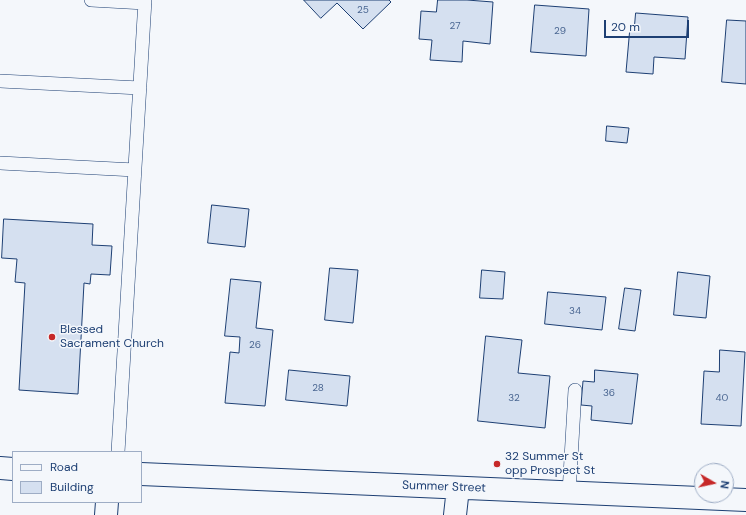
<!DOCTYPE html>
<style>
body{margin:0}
#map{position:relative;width:746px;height:515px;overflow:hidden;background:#f4f7fb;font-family:"DM Sans",sans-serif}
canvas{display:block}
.legend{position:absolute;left:12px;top:451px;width:130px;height:52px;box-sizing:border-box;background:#f4f7fb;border:1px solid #9eadc5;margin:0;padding:5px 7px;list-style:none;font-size:12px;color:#1d3f73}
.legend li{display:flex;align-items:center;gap:8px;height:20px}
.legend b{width:20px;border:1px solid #9eadc5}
.north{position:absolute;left:694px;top:463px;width:40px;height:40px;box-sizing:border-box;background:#f4f7fb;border:1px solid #9eadc5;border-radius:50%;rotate:99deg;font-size:11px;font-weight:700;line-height:16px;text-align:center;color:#1d3f73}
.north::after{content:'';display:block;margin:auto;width:14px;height:18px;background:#c62828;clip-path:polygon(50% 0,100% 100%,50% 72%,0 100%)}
.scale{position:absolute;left:604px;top:20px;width:85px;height:18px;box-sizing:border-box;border:2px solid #1d3f73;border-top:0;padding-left:5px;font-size:12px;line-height:14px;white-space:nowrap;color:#1d3f73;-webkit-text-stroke:3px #f4f7fb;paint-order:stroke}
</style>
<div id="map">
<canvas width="746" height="515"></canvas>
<ul class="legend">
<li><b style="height:5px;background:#f4f7fb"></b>Road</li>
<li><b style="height:11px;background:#d5e0f0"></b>Building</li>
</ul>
<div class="north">N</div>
<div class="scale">20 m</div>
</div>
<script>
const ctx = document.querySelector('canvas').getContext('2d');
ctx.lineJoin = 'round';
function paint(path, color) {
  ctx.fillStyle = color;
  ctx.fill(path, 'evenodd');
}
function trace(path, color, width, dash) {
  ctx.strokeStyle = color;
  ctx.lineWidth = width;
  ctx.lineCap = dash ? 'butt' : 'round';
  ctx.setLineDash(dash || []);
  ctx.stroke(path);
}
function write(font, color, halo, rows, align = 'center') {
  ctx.font = font + ' "DM Sans",sans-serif';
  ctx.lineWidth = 3;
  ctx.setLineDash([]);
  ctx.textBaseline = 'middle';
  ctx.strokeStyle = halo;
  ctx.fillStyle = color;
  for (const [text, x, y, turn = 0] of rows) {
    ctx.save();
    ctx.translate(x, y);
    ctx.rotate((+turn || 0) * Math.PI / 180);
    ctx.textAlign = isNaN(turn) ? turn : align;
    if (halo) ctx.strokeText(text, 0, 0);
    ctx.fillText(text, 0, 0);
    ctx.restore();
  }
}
const building = new Path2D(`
 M304,0H389L391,2L363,29L337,3L321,18Z
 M438,0H467L493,2L490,44L463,41L462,62L430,60L432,40L419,39L421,11L436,12Z
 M535,5L589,9L586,56L531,52Z
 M636,13L688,17L685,59L654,57L653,74L626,72L630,27H634Z
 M727,20L746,21V84L722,82Z
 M607,126L629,128L627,143L606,141Z
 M212,205L249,209L245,247L208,243Z
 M4,219L93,224L92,245L112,246L110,275L91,274L90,284L84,283L78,394L19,390L25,283L15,282L17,259L2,258Z
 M330,268L358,270L353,323L325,320Z
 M482,270L505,272L503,299L480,298Z
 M678,272L710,276L706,318L674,315Z
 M231,279L261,282L256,328L273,330L265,406L225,403L230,352L239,353L240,337L225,336Z
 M625,288L641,290L635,331L619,329Z
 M548,292L606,297L602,330L545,324Z
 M486,336L522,340L518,373L550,376L545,428L478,421Z
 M720,350L745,352L741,426L701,424L704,371L719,372Z
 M289,370L350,376L347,406L286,400Z
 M595,370L638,374L632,424L591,420L592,406L581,405L583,381L594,382Z`);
paint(building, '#d5e0f0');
trace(building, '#1d3f73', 1);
const lane = new Path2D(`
 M91,0L145,3
 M0,81L140,88
 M0,163L135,170
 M118,452L145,0
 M569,493L575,390`);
const street = new Path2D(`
 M0,468L13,469
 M141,474L746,500
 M106,515L107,502
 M455,515L458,488`);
trace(lane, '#1d3f73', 14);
trace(street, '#1d3f73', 24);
trace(lane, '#f4f7fb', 13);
trace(street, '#f4f7fb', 22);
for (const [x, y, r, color] of [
 [52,337,4,"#c62828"],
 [497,464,4,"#c62828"]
]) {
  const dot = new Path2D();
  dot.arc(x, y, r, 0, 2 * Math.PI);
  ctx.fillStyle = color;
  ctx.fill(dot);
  trace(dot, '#f4f7fb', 1.5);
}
write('10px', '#4b6792', null, [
 ["25",363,10],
 ["27",455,26],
 ["29",560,31],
 ["34",575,311],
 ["26",255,345],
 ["28",318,388],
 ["36",609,393],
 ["32",514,398],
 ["40",722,398]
]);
write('12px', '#1d3f73', '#f4f7fb', [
 ["Blessed",60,330],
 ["Sacrament Church",60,344],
 ["32 Summer St",505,457],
 ["opp Prospect St",505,471]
], 'left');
write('12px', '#1d3f73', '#f4f7fb', [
 ["Summer Street",444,487,2]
]);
</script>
